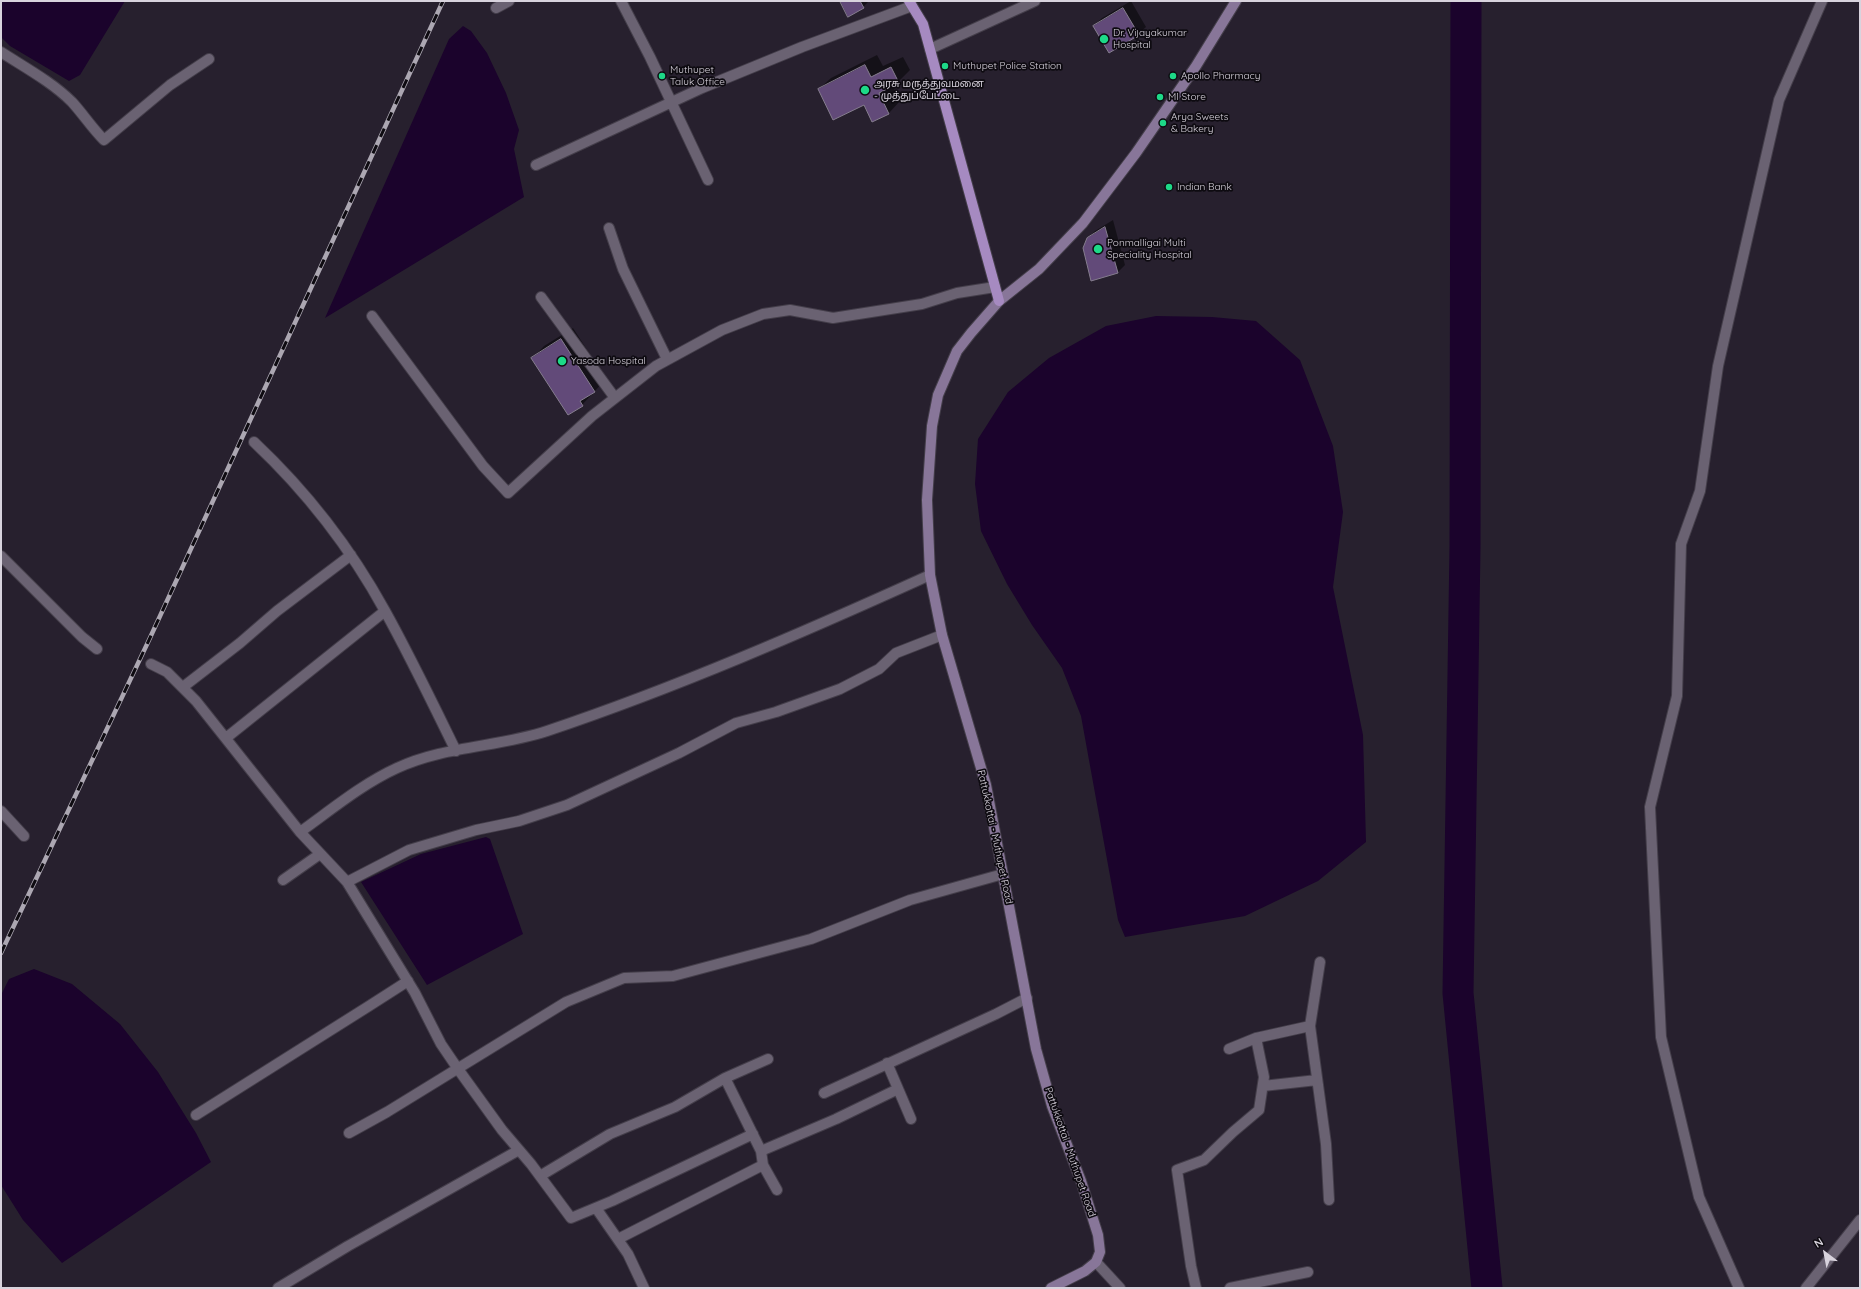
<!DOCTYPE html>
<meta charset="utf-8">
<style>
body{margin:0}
#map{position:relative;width:1861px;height:1289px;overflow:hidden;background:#27202e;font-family:Quicksand,sans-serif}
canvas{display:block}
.frame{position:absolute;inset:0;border:2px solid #d8d3dd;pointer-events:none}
.north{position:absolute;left:1805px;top:1233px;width:40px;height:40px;-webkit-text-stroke:3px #0e0b11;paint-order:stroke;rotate:328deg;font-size:11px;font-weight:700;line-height:16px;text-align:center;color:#d8d3dd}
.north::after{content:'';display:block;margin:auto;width:14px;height:18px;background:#d8d3dd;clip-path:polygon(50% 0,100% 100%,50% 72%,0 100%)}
</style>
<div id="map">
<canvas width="1861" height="1289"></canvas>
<div class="frame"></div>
<div class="north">N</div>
</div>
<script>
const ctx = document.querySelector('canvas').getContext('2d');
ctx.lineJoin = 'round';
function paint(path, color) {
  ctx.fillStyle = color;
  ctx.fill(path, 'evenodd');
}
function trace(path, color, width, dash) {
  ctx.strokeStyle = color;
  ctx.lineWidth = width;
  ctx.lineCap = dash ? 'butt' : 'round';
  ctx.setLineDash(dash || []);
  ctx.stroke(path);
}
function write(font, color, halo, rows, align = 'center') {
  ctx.font = font + ' Quicksand,"Noto Sans Tamil",sans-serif';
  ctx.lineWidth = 3.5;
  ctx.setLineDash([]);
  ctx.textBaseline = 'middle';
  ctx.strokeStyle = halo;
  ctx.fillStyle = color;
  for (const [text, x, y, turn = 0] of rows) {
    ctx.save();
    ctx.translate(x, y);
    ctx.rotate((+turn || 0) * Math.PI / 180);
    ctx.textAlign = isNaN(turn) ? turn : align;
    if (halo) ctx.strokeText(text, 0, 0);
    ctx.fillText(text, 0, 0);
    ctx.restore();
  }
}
paint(new Path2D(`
 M1,1H125L80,75L69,81L10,46L1,37Z
 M463,26L471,31L487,53L506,93L519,130L514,149L524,197L325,318L449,39Z
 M1156,316L1212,317L1256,321L1300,360L1333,446L1343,512L1333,587L1363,735L1366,842L1318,881L1245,916L1125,937L1118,920L1081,716L1062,668L1032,625L1007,584L981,531L975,484L978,439L1008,392L1049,358L1106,326Z
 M486,837L490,839L523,934L427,985L361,882L421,854Z
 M34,969L72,984L120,1024L158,1072L196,1133L211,1162L62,1263L23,1220L1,1185V995L9,979Z`), '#1b032c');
paint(new Path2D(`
 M841,1H869L863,7Z
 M1131,1L1146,27L1138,34L1094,26L1102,18Z
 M877,55L883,66L903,57L910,70L898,82L892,85L900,101L889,113L873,121L864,103L819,89L831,78Z
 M1113,220L1125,265L1118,272L1087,239L1095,231Z
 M573,328L606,379L582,405L533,358L544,346Z`), '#0007');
trace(new Path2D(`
 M1466,1L1465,547L1458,993L1487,1288`), '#1b032c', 31);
const building = new Path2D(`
 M840,1H860L864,8L848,17Z
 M1123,8L1139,35L1109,53L1093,26Z
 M865,65L871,77L891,67L899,83L879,93L889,114L872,122L864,105L833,120L818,89Z
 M1105,227L1118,273L1091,281L1083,248L1087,238Z
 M561,339L595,392L580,401L583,406L568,415L531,358Z`);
paint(building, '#624a79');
trace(building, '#857d8e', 1);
const minor = new Path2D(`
 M621,1L650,57L708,180
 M496,8L509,1
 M930,49L1035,1
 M1,52C24,67 52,82 72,102C83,114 92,128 104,140L170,85L209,59
 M536,165L702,88L802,47L912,6
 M609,228L623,269L667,359
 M541,297L615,398
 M372,316L483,466L508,493L592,416L656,366L722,330L763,314L790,310L833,318L922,304L957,293L995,287
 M254,442C305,490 351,549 385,611C410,656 433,704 456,751
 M1,556L82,637L97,649
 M151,664L167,672L196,701L300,832L347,882L415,993L441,1044L458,1069L502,1130L531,1164L571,1218L612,1201L753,1134
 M183,687L240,643L277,611L351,555
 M226,738L385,611
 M1,811L24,836
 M300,832C331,810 362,784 397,768C444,746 499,747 547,731C678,687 804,632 930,575
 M283,880L320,854
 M347,882L409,850L476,830L519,821L567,805L679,753L736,723L776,712L840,689L879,669L896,653L942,635
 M1320,962L1310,1026L1326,1144L1329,1200
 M1229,1049L1256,1038L1310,1026
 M887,1063L911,1119
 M725,1078L761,1151L763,1165L777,1190
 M1263,1086L1317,1080
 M824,1093L996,1014L1027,998
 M196,1115L369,1006L408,981
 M349,1133L387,1112L566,1002L624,978L673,976L811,939L910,900L1003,874
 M761,1151L836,1119L898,1089
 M540,1176L610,1134L675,1107L725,1078L768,1059
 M596,1208L628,1254L644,1288
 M618,1239L763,1165
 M1096,1262L1120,1288
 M278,1288L348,1246L519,1150
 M1196,1288L1191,1266L1177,1170L1204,1160L1233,1132L1259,1110L1264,1077L1256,1038
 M1230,1288L1308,1272
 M1739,1288L1699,1197L1661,1037L1650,807L1677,696L1681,544L1700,491L1718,366L1779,100L1822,1
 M1806,1288L1860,1220`);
const secondary = new Path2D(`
 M1051,1288L1085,1271L1096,1262L1100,1252L1098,1235L1081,1181L1052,1106L1036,1049L986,785L942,635L930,575L927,500L932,426L938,395L957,351L971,333L999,301L1039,269L1083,223L1136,153L1196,66L1236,1`);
const primary = new Path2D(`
 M909,1L923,24L999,301`);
trace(minor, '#443e4a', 12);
trace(secondary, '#443e4a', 12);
trace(primary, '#443e4a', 12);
trace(minor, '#6a6272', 10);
trace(secondary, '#887699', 10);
trace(primary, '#a68ac1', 10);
const rail = new Path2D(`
 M1,953L149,640L443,1`);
trace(rail, '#aca7b2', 4.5);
trace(rail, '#0e0b11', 3, [9]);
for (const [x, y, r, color] of [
 [1104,39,5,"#1dd988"],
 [945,66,4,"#1dd988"],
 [662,76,4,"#1dd988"],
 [1173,76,4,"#1dd988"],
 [865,90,5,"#1dd988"],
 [1160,97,4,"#1dd988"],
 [1163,123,4,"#1dd988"],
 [1169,187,4,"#1dd988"],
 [1098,249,5,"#1dd988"],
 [562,361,5,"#1dd988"]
]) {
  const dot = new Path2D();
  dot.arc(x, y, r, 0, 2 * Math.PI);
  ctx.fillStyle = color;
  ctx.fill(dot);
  trace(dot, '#0e0b11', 1.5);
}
write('10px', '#d8d3dd', '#0e0b11', [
 ["Dr. Vijayakumar",1113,33],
 ["Hospital",1113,45],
 ["Muthupet Police Station",953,66],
 ["Muthupet",670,70],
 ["Taluk Office",670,82],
 ["Apollo Pharmacy",1181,76],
 ["அரசு மருத்துவமனை",874,84],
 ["- முத்துப்பேட்டை",874,96],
 ["MI Store",1168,97],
 ["Arya Sweets",1171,117],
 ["& Bakery",1171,129],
 ["Indian Bank",1177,187],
 ["Ponmalligai Multi",1107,243],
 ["Speciality Hospital",1107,255],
 ["Yasoda Hospital",571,361]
], 'left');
write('10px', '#d8d3dd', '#0e0b11', [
 ["Pattukkottai - Muthupet Road",995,837,78],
 ["Pattukkottai - Muthupet Road",1070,1152,71]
]);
</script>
